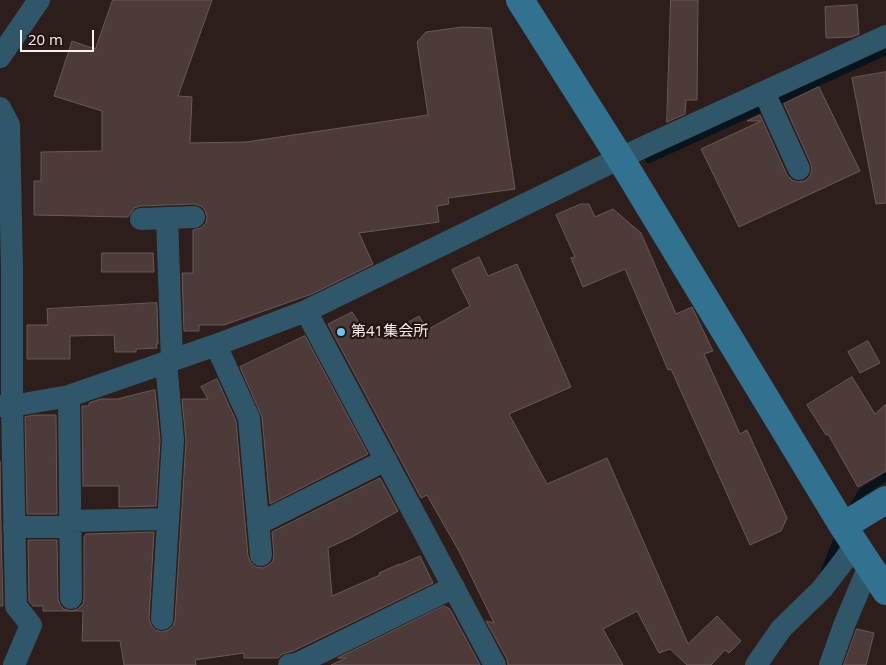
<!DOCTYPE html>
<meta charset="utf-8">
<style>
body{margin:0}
#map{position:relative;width:886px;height:665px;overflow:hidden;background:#2d1e1b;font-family:"Open Sans",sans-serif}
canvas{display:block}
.scale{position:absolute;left:20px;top:30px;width:74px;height:22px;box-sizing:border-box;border:2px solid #faefee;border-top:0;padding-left:6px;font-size:15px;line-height:18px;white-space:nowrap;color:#faefee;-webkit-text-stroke:4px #231412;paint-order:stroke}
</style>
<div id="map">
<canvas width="886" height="665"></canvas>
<div class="scale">20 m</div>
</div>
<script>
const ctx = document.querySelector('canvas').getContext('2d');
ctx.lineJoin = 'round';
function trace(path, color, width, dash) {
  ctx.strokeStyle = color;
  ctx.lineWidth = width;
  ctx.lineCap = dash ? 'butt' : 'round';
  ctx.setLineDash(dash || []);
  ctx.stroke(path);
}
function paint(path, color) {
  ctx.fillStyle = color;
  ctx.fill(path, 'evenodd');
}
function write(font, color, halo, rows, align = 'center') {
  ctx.font = font + ' "Open Sans","Noto Sans JP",sans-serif';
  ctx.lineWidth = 4.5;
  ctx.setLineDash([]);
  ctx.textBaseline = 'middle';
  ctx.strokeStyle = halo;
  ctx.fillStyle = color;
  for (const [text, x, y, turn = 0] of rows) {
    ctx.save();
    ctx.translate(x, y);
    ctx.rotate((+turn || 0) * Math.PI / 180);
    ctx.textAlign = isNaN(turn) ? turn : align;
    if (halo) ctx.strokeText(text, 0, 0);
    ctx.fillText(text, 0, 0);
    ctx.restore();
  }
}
trace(new Path2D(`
 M649,159L886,51
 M852,509L862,492L886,477
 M824,573L840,533`), '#07141b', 8);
const building = new Path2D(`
 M113,0H212L178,96L192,97L190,143L246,142L428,115L417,42L426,32L462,27L491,28L515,189L448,198L449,204L437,206L439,222L359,233L373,264L312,294L224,325H199V331H184L182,273H193V230L201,228L206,223L207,217L205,210L201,206L194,204L140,206L134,208L128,217L34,215V181H41V152L102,151V111L54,96L72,41L95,49Z
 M671,0H698L697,100H686L685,114L667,122Z
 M857,5L859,34L852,37L826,38L825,7Z
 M886,72V203L876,204L852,78Z
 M819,87L860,171L739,227L701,149L761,121H747L760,115L787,175L792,180L797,182L805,181L810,176L812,170L811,164L784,104Z
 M581,204H589L595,217L613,209L641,233L676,314L692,307L713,351L704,354L740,434L747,430L787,518L781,531L750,545L671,369L668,370L625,269L583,287L571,258L575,257L556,215Z
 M102,253H153L154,272H102Z
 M479,257L488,276L517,264L571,387L509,414L547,484L607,458L688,644L717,616L741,641L729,653L725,650L711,665H687L670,649L659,653L637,611L603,629L623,665H508L507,659L486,621L494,623L460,553L427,495L421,498L328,324L352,312L364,330L371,326L378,339L419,316L427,330L470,306L452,270Z
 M157,303L158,344H156L157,348L136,349V352H115L114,335L70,336V359H27V325H48L47,309Z
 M305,336L368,454L270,504L262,417L240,367Z
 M868,341L880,363L860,373L848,352Z
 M852,377L875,414L886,404V471L858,487L828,434L826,435L807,405Z
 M217,379L236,421L248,556L251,563L256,567L263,568L269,565L273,561L274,554L272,532L380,478L398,511L352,537L328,548L332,596L380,575L379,573L399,564V565L420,556L433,583L293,651L282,654L278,658H244V653L195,660L196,665H124L120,641H82L83,611H43V606H33L29,601L28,540H57L58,599L60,605L64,609L72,611L78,609L83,604L84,598V537L86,534L154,532L149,619L151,625L155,630L162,632L168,630L173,626L175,620L186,441L182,399H208L201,387Z
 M155,390L160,440L156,506L119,507V486H83L82,406H89V403L100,399H117Z
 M36,415H56L57,514H27L25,417Z
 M0,462L1,527L3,606H0Z
 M444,606L450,609L480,665H331L346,658H338Z
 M857,629L874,633L866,665H844Z`);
paint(building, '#4c3b38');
trace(building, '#6b5956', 1);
trace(new Path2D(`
 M0,57L39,0
 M764,92L799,169
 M0,108L9,125L12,270V406L69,396L216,345L306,311L620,158L886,36
 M167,218L172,361
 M141,219L194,217
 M306,311L495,665
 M216,345L249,418L261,555
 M69,396L71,598
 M0,406H12L16,606L31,625L14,665
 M70,521L168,519
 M258,524L386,460
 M14,527H70
 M162,619L173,440L166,363
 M289,665L297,664L454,587
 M756,665L781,629L822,589L856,545
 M830,665L845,623L869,566`), '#305669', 22);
trace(new Path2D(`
 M520,0L620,158L843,526L886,591
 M843,526L886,500`), '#327291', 28);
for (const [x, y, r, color] of [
 [341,332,5,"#6ac3f1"]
]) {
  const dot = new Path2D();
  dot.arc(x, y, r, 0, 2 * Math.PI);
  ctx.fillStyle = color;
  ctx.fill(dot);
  trace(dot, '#231412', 2);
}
write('15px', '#faefee', '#231412', [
 ["第41集会所",351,332]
], 'left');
</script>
